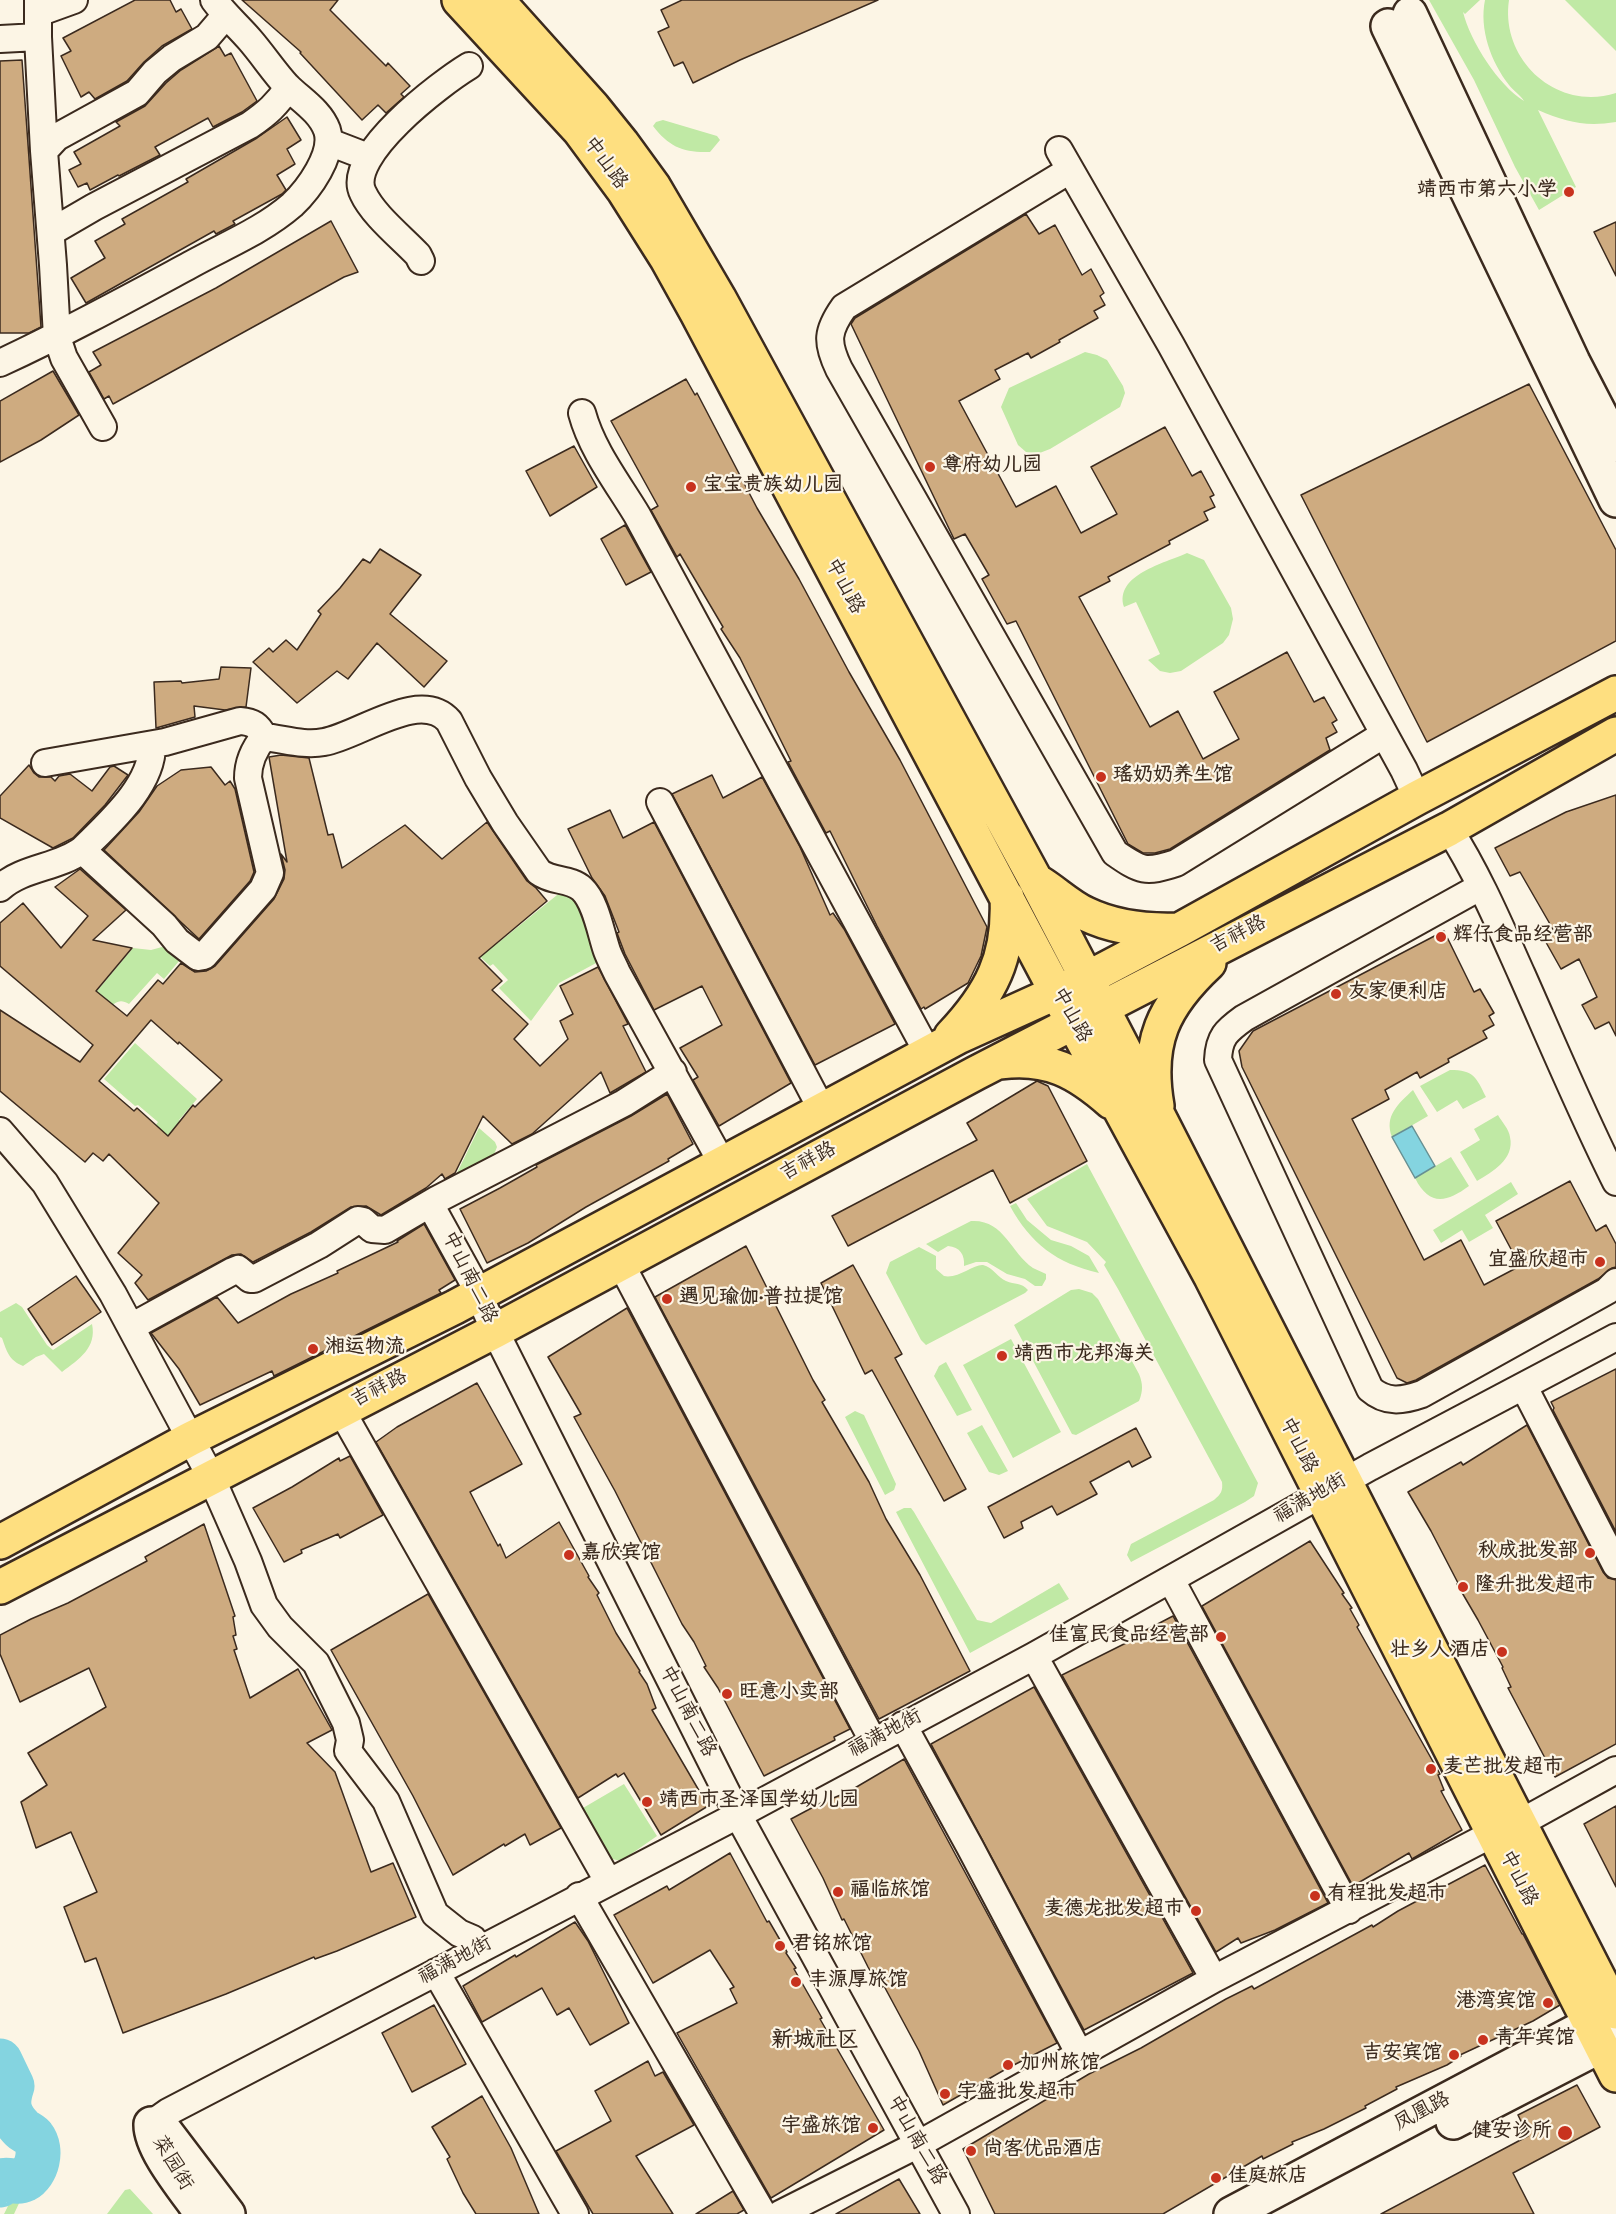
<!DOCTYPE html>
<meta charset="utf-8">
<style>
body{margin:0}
canvas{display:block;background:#fcf5e5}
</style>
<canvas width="1616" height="2214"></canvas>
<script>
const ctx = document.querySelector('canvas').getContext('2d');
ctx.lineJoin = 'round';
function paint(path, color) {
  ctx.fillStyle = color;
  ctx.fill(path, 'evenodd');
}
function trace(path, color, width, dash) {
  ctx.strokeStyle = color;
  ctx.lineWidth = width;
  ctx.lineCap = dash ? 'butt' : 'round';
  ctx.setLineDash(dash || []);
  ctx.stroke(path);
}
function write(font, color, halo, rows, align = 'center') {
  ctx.font = font + ' "Indie Flower","LXGW WenKai TC",sans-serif';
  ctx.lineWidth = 4.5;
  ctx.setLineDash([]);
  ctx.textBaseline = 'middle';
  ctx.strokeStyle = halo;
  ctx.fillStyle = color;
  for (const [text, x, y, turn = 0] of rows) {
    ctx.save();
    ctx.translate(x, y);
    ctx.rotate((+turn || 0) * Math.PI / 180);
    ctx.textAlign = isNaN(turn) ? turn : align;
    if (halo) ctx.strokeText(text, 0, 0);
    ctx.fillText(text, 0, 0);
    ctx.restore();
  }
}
paint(new Path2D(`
 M1429,0H1480L1465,14L1463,12C1470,41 1499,86 1524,101C1521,96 1513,90 1509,85C1491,62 1479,29 1485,0H1509C1500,60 1557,112 1616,93V122C1585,127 1566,122 1538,110L1576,187L1539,210L1515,167L1474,80Z
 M1565,0H1616V51Z
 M663,120L717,136L720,140L710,152C684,153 669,147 653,126L656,122Z
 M1085,352L1097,355L1107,360L1123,386L1125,393L1120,407L1050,449L1037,454L1026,452L1018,445L1001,407L1009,388Z
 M1187,553L1204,560L1231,608L1233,619L1229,635L1223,643L1181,671L1170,673L1160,671L1148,660L1160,654L1136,602L1124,607C1114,575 1165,563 1187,553Z
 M562,891L581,902L598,962L559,983L531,1021L499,988L508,980L493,964L490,966L477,954L494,939L498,943Z
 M162,947L171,948L185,954L164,979L157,973L129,1004C119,998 115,1003 107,1010L87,1003L133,948L151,950Z
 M135,1043L197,1099L179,1120L191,1132L173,1153L151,1131L158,1122L138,1105L135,1106L104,1079Z
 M1450,1070C1474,1070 1476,1077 1486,1097L1463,1109L1457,1100L1437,1112L1420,1086Z
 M1413,1090L1428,1116L1392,1137C1384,1116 1398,1104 1413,1090Z
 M1498,1115C1502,1122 1509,1129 1510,1137C1515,1159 1492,1172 1477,1181L1460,1152L1480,1140L1474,1129Z
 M479,1128L495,1142L497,1147L493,1157L452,1183Z
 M1451,1157L1469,1186C1446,1203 1429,1206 1415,1178Z
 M1087,1164L1258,1483L1254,1496L1245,1502L1131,1562L1127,1555L1131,1544L1214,1500C1221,1494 1223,1491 1222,1482L1118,1289L1104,1265L1106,1262L1087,1242L1047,1226L1027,1199Z
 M1511,1182L1518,1194L1485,1215L1493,1228L1469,1242L1462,1230L1441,1243L1433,1230Z
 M1016,1203L1027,1220L1051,1240L1071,1246L1089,1256L1099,1273C1056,1263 1031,1244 1010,1206Z
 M971,1221C1004,1219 1010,1252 1033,1268C1037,1270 1042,1272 1046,1274V1279L1042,1286H1035L1025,1279L1007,1274L987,1262H976L964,1266C965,1255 960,1247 948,1246L938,1252L926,1244Z
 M919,1247L936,1256V1269L944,1276C958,1279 974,1264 983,1265C993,1267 998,1278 1006,1281C1015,1285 1021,1282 1028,1290L1025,1293L926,1345L921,1340L886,1273L890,1262Z
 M1079,1289L1092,1293L1098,1299L1139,1374C1143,1384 1143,1391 1139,1401L1076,1435L1072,1434L1014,1325L1071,1290Z
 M16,1303L22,1307L47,1345L53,1350L92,1324C97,1348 79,1359 62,1372L44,1354L36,1357L23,1366C9,1360 7,1352 2,1338L0,1337V1312Z
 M1011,1339L1061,1432L1013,1458L963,1365Z
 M946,1362L972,1410L957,1416L934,1376L939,1366Z
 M855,1411L864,1415L896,1484L894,1490L885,1495L845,1417Z
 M982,1425L1008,1471L999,1475L989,1472L967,1433Z
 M904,1508H911L914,1512L977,1620L991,1623L1059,1583L1069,1599L970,1653L896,1512Z
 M624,1784L657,1836L621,1861L612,1859L583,1808Z
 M13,2076L23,2095L35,2129C25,2126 16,2115 14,2104C12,2095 18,2089 13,2076Z
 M36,2178L21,2199L14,2214H4L9,2204L7,2187L10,2184C21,2186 27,2186 36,2178Z
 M130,2189L153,2214H107L125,2190Z`), '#c0e9a5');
const water = new Path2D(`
 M1412,1126L1435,1166L1415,1178L1392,1137Z`);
paint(water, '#84d4e0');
trace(water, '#679092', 1.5);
trace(new Path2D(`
 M0,2061L12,2086C6,2104 8,2115 22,2129C25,2132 31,2134 33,2137C43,2150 37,2173 24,2180C16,2184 9,2178 1,2181L0,2185`), '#84d4e0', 45);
const building = new Path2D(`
 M135,0H170L176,12L181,9L192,29L162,46L144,62L127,81L95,99L89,92L81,97L61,56L71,51L63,38Z
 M242,0H338L330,10L386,66L388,63L410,86L401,94L404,97L386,113L378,105L362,120L300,53L301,52Z
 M682,0H878L740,60L693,83L683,62L674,66L658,32L669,27L661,10Z
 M219,46L225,56L231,53L257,101L242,112L213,127L208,118L155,147L160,155L119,176L118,175L90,190L87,183L78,187L69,170L81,164L74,152L120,126L116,122L145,106L166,83L181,70Z
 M22,60L41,327L29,333H0V61Z
 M287,117L301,140L287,149L295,164L277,175L286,190L282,194L233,221L235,224L216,234L214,231L86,303L71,278L105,258L95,241L125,224L122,219L188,182L186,179L257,138Z
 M1026,214L1039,234L1055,225L1082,275L1091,269L1104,293L1100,296L1105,305L1094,311L1098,318L1059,340L1060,342L1031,358L1028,353L995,370L1000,379L959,401L1016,507L1056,486L1081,533L1117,514L1091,467L1165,427L1192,476L1201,471L1214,495L1210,497L1215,507L1204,512L1208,520L1169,541L1170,544L1108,577L1110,581L1079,597L1150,727L1178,711L1203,759L1239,739L1214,692L1287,652L1314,702L1324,697L1337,720L1332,723L1337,732L1326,738L1330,750L1170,849L1155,853H1143L1128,844L1016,621L1007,624L982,579L989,575L965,534L954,539L851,324L855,318Z
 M331,221L358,272L344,277L113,404L109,396L104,399L89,372L101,365L93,352L216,288Z
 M1616,222V276L1594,232Z
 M53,371L79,415L41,440L0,462V401Z
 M686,379L695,395L697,393L757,508L799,579L849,672L900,760L987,927L981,956L968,983L925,1009L924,1007L921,1009L877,926L830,831L826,833L788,762L791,761L740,658L721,629L723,627L680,554L677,557L651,510L658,506L611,421Z
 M1529,384L1616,550V641L1427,742L1301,495Z
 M574,446L597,487L550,516L526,471Z
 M625,525L651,572L626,585L601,539Z
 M380,549L421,575L390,614L447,661L424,687L377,643L348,679L337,671L297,703L253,662L269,648L273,652L286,640L297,650L321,614L318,611L340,588L363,559L370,563Z
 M221,667L251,668L246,707L225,710L194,706L195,717L156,728L154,682L181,681L182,683L219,679Z
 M281,755L309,758L328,835L333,834L342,868L405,825L442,859L487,822L527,881L536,888L547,901L479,958L502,981L492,990L528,1024L514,1039L540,1066L568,1039L560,1021L573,1014L560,986L598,967L628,1024L623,1026L646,1072L610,1093L601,1072L532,1134L512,1144L483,1116L455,1173L445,1179L442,1174L426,1188L381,1215L366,1206L351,1207L311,1232L253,1262L241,1254L232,1255L148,1300L135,1283L142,1275L118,1253L159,1203L109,1154L103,1161L93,1153L85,1162L0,1091V1010L80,1062L93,1045L0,966V923L23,903L61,948L88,916L55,887L80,869L126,910L93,940L132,948L96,991L127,1016L158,980L163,984L181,963L195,972L206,971L215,966L274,899L284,879L285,870L281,854L287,862L269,757ZM151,1020L178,1044L179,1042L222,1080L195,1107L193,1105L168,1136L137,1108L134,1111L99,1081Z
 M29,765L34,773L39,777H51L55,781L59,776L70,774L92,791L110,767L114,766L128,775L105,805L73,838L53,848L0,818V796Z
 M211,767L225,785L230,781L235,789L254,872L250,881L199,939L104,850L139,812L157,786L181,770Z
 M712,775L723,798L762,777L800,847L830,915L833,913L844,929L895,1024L815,1065L672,794Z
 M1616,795V1036L1609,1022L1595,1029L1582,1005L1597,997L1579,959L1561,969L1543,937L1554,931L1520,872L1510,876L1495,848L1566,812Z
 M610,810L623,838L654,822L791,1083L719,1126L693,1080L698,1077L680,1048L722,1025L702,986L654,1010L625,954L617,933L619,932L605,896L592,878L568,829Z
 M1444,931L1474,992L1480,989L1494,1013L1489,1016L1494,1025L1483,1031L1487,1038L1448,1059L1449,1062L1420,1078L1417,1072L1385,1090L1389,1099L1352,1119L1424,1260L1461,1240L1484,1285L1520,1266L1496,1221L1570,1181L1596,1231L1606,1225L1616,1244V1267L1612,1268L1598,1279L1416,1380L1407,1383L1397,1378L1242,1067L1239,1051L1253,1031Z
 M1037,1081L1048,1086L1087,1161L1010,1203L993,1170L848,1246L832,1216L977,1140L967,1123Z
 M667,1094L693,1144L668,1159L669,1161L586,1207L528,1243L487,1263L460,1209L500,1188L537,1167L536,1165L631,1116Z
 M424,1224L455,1280L439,1290L441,1293L274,1376L272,1371L200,1405L179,1369L151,1333L217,1297L238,1323L291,1294L338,1273L337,1271L398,1242L397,1241Z
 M746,1246L813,1380L825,1400L822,1402L869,1482L886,1519L920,1575L970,1671L879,1719L655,1297Z
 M853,1265L902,1354L895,1358L966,1489L944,1501L872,1370L865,1374L821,1283Z
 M76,1276L101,1312L52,1345L28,1309Z
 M627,1308L850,1729L834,1737L835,1740L764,1776L718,1688L704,1667L706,1666L694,1642L682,1624L615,1491L574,1417L581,1414L548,1357Z
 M1616,1369V1532L1553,1410L1554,1408L1551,1402Z
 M477,1383L522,1464L470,1492L498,1546L500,1544L506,1558L559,1522L589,1576L588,1577L599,1593L597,1595L616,1633L640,1671L639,1672L647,1684L656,1708L652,1710L708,1806L661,1835L624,1773L618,1777L616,1774L578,1798L376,1442L397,1427Z
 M1527,1425L1603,1572L1608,1578L1616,1580V1744L1555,1777L1508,1688L1511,1687L1502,1668L1503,1667L1478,1620L1457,1584L1458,1583L1431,1531L1408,1492L1461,1462L1463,1465Z
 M1136,1428L1151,1457L1132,1467L1129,1461L1090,1482L1097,1494L1057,1515L1052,1506L1021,1522L1023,1528L1004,1538L988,1507Z
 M350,1456L383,1515L340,1538L338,1534L301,1550L302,1553L284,1562L253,1508L292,1487L339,1458L340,1461Z
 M204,1524L235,1616L233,1617L236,1635L233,1636L237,1649L234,1650L250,1698L298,1669L332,1730L307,1743L335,1772L371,1872L393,1863L416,1917L337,1951L315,1959L314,1957L226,1994L123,2033L96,1958L85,1962L64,1907L97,1892L71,1832L36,1848L21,1802L47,1785L28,1753L106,1707L89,1668L20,1702L0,1654V1635L31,1619L68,1603L147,1561L145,1557Z
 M1310,1541L1344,1593L1342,1594L1352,1608L1350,1609L1359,1625L1357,1627L1440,1774L1438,1775L1444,1790L1441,1791L1462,1830L1412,1859L1409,1853L1353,1886L1202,1606Z
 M428,1594L561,1828L530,1845L525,1834L505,1846L504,1844L453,1875L413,1796L331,1650Z
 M1173,1616L1328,1903L1275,1930L1241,1943L1238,1938L1216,1952L1062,1675L1126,1643L1125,1641Z
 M1034,1687L1193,1973L1084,2030L931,1744Z
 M904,1759L1057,2043L1006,2069L943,2105L919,2051L884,1986L880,1988L868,1967L844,1919L842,1920L823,1878L791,1819L821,1803L848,1792Z
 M1616,1806V1887L1584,1824Z
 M730,1853L767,1922L769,1921L787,1952L786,1953L796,1968L794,1969L822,2018L820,2019L884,2130L771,2198L677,2033L737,2003L730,1989L734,1987L710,1950L653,1983L614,1915L667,1886L669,1890Z
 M1485,1865L1522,1934H1523L1560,2005L1533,2021L1460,2055L1461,2056L1447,2065L1396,2087L1397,2089L1365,2106L1366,2108L1324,2129L1292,2142L1293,2144L1263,2159L1262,2156L1163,2214H995L963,2149L1089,2074L1141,2048L1226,1999L1252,1986L1254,1989L1372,1925L1373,1927L1398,1911Z
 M575,1922L588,1941L629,2023L590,2045L569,2008L557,2015L542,1988L482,2022L463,1986L515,1955L516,1957Z
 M434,2005L466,2064L412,2092L382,2033Z
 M648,2061L655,2076L663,2072L694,2125L636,2156L673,2214H593L556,2151L611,2121L595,2091Z
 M1577,2085L1600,2127L1513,2173L1534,2214H1381L1528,2136L1518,2115Z
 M482,2096L511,2148L539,2214H476L463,2193L447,2159L450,2157L432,2127Z
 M899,2179L920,2214H836Z
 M733,2191L744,2210L737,2214H696Z`);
paint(building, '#ceab80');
trace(building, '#3b2a1e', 1.5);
const street = new Path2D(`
 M38,0V37L44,151L53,265L57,337L64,358L103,427
 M38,13L74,0
 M0,39L38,37
 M329,142L368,157
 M1059,150L1171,345L1404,770L1417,798
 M44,151L57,137L137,93L155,72L172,58L207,37L225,16
 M1070,170L844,307C827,331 826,342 839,369L1115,853C1141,871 1145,873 1176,863L1383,735
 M51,232L94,207L250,125C266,114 278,104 288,87
 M421,261L418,255C401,237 373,215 363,193C344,156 441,83 469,66
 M0,363C65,333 127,299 190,265C224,246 262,231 292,205C308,190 335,154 327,130C320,111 301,100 287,86C274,72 263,55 250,40C238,26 225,15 214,0
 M582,413C592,450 617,482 637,515L928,1053
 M45,763L165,742L240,721C253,722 258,725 264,737
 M660,802L822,1110
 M1449,829C1478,874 1500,926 1522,975C1553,1045 1582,1114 1616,1182
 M82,850C109,823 153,785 152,745
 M1480,887L1244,1018C1226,1031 1219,1037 1218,1060L1370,1389C1386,1403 1402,1401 1422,1394L1607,1291L1616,1282
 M0,888C23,867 58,868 82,850L164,925L177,941L198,957L204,956L263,889L270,873L248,778C248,762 254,749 264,737C284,739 304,746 324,742C359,736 420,688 449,721L478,778L505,823L539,872C552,882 570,878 582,889C596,902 601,934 607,951C610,959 614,966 617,973L722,1163
 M0,1131L45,1183L113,1294L211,1477L248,1561L264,1605L280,1627L316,1663L346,1723L350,1740L348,1751L386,1801L435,1914L459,1933L473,1939L479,1950
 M430,1204L473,1282L495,1331L738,1815L956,2214
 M621,1264L873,1741
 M131,1327L233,1271L238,1269L250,1279H254L319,1245L358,1220L363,1221L372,1229L385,1230L438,1199L624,1103L673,1072
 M1524,1387L1616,1565
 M341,1410L608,1881
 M1171,1580L1349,1910
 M1034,1656L1214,1979
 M903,1725L970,1847L1079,2053
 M1520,1823L1616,1770
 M579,1896L763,2214
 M436,1972L575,2214
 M151,2124L168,2112L738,1815L1034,1656L1370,1467L1616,1337
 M780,2214L917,2145L1214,1979L1494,1833`);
const secondary = new Path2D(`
 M1410,14L1573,362L1616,445
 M1388,26L1616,500
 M1453,2122L1616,2038
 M202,2214C187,2192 150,2149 151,2124L162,2127L228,2214
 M1231,2214L1590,2024L1616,2014`);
const primary = new Path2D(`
 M459,0L579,130L624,191L667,259L697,313L1057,993L1211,1277L1616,2075
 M497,0L593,107L622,143L654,187L719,298L1035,879L1159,1117L1616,2012
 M1040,883C1056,893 1069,906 1086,914C1115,928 1146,931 1177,930
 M951,1036C991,994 1010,957 1007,897
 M1001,1062C1048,1056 1077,1072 1111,1102
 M1157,1106C1146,1042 1163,1006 1209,963
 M0,1542L190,1439L455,1307L958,1037L1086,979L1179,930L1417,798L1616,693
 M0,1587L495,1331L976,1073L1449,829L1616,734`);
trace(street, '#3b2a1e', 30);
trace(secondary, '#3b2a1e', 38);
trace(primary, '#3b2a1e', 38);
trace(street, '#fcf5e5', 26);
trace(secondary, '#fcf5e5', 33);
trace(primary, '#fedf80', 33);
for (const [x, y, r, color] of [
 [1569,192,6,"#c8321e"],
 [930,467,6,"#c8321e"],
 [691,487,6,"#c8321e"],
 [1101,777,6,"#c8321e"],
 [1441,937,6,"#c8321e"],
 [1336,994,6,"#c8321e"],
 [1600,1262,6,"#c8321e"],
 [667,1299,6,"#c8321e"],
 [313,1349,6,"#c8321e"],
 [1002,1356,6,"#c8321e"],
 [1590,1553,6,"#c8321e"],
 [569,1555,6,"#c8321e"],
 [1463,1587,6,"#c8321e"],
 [1221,1637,6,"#c8321e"],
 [1502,1652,6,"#c8321e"],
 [727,1694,6,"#c8321e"],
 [1431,1769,6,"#c8321e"],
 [647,1802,6,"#c8321e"],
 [838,1892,6,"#c8321e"],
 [1315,1896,6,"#c8321e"],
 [1196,1911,6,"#c8321e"],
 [780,1946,6,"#c8321e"],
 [796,1982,6,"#c8321e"],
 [1548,2003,6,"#c8321e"],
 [1483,2040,6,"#c8321e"],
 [1454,2055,6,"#c8321e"],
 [1008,2065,6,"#c8321e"],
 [945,2094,6,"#c8321e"],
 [873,2128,6,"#c8321e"],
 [1565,2133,8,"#c8321e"],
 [971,2151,6,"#c8321e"],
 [1216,2178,6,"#c8321e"]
]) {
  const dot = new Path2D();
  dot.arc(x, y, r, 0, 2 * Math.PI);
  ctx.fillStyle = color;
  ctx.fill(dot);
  trace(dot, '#fcf5e5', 2);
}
write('20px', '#3b2a1e', '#fcf5e5', [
 ["中山路",604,164,54],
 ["中山路",843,587,62],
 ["吉祥路",1239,936,-27],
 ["中山路",1070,1016,61],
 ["吉祥路",809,1163,-28],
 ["中山南二路",468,1278,64],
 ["吉祥路",380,1390,-27],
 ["中山路",1297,1446,63],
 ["福满地街",1311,1500,-30],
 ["中山南二路",686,1712,63],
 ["福满地街",886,1735,-28],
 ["中山路",1517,1879,63],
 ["福满地街",456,1962,-28],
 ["凤凰路",1423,2113,-28],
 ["中山南二路",915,2141,61],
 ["菜园街",171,2164,59]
]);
write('bold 20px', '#3b2a1e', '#fcf5e5', [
 ["靖西市第六小学",1557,192,"right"],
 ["尊府幼儿园",942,467],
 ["宝宝贵族幼儿园",703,487],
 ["瑶奶奶养生馆",1113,777],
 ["辉仔食品经营部",1453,937],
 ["友家便利店",1348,994],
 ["宜盛欣超市",1588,1262,"right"],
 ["遇见瑜伽·普拉提馆",679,1299],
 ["湘运物流",325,1349],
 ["靖西市龙邦海关",1014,1356],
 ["秋成批发部",1578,1553,"right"],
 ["嘉欣宾馆",581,1555],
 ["隆升批发超市",1475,1587],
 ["佳富民食品经营部",1209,1637,"right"],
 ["壮乡人酒店",1490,1652,"right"],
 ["旺意小卖部",739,1694],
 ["麦芒批发超市",1443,1769],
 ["靖西市圣泽国学幼儿园",659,1802],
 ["福临旅馆",850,1892],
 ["有程批发超市",1327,1896],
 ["麦德龙批发超市",1184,1911,"right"],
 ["君铭旅馆",792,1946],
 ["丰源厚旅馆",808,1982],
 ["港湾宾馆",1536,2003,"right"],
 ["青年宾馆",1495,2040],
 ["吉安宾馆",1442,2055,"right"],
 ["加州旅馆",1020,2065],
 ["宇盛批发超市",957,2094],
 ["宇盛旅馆",861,2128,"right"],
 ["健安诊所",1552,2133,"right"],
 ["尚客优品酒店",983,2151],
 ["佳庭旅店",1228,2178]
], 'left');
write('bold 22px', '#3b2a1e', '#fcf5e5', [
 ["新城社区",815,2042]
]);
</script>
